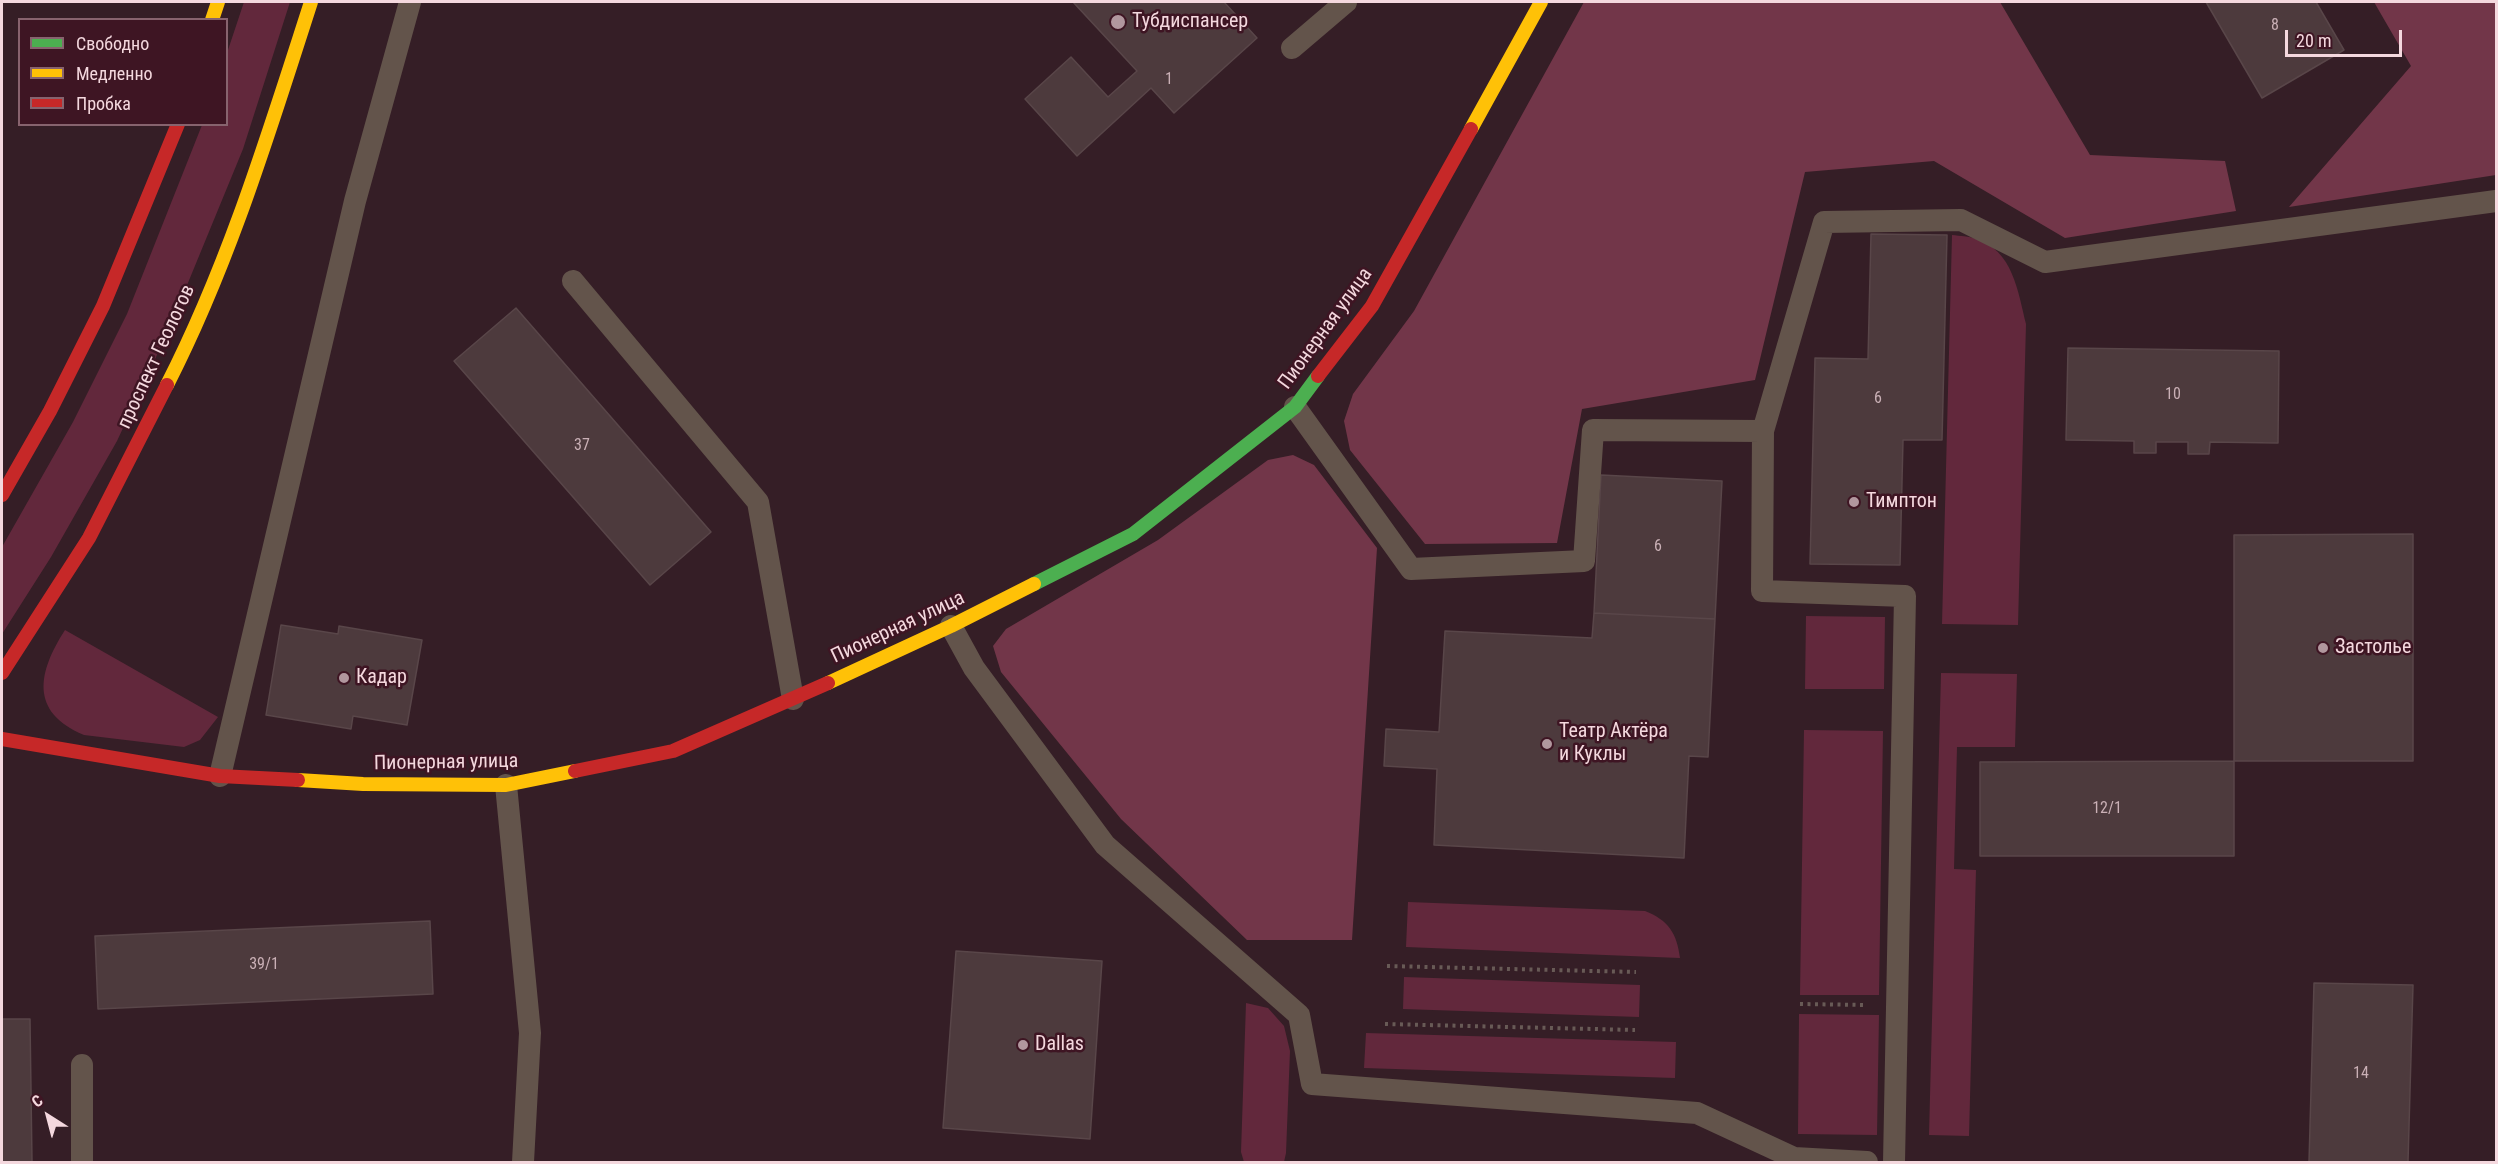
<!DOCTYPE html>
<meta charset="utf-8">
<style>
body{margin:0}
#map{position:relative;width:2498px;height:1164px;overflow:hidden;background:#351e26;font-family:"Roboto Condensed",sans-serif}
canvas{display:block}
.frame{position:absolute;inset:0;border:3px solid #f4d8de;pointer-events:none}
.legend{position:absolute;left:18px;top:18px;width:210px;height:108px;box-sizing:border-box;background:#3e1523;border:2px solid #87636e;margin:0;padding:8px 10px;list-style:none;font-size:18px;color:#f4d8de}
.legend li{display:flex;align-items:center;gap:12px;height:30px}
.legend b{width:30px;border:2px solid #87636e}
.north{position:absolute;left:18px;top:1086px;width:60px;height:60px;-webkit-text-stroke:4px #3e1523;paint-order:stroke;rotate:324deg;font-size:16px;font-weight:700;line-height:24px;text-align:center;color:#f4d8de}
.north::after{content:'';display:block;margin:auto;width:21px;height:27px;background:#f4d8de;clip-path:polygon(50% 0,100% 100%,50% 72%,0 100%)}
.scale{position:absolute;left:2285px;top:30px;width:117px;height:27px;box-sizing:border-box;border:3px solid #f4d8de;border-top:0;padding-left:8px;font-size:18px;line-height:21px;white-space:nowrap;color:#f4d8de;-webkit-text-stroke:4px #3e1523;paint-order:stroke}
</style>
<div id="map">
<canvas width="2498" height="1164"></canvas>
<div class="frame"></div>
<ul class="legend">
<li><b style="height:8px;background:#4caf50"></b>Свободно</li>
<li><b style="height:8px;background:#ffc107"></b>Медленно</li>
<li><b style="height:8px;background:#c62828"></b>Пробка</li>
</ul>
<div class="north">С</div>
<div class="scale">20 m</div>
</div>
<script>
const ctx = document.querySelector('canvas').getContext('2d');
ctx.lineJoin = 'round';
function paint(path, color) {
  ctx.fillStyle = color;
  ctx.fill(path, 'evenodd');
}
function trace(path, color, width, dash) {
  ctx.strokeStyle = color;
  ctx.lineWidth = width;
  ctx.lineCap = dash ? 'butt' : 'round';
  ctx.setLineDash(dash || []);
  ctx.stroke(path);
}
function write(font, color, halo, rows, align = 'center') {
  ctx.font = font + ' "Roboto Condensed",sans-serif';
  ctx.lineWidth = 5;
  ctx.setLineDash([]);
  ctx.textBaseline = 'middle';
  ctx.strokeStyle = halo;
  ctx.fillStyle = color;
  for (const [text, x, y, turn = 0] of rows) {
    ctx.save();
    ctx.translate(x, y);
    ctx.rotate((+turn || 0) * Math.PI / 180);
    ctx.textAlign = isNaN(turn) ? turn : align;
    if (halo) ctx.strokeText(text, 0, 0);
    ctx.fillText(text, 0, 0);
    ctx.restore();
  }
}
paint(new Path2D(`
 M244,2H290L243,149L169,329L117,441L51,557L2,634V547L73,422L127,314L202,125L226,124L227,53Z
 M1952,235C1960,236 1969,236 1976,239C2013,250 2018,292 2026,324L2018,625L1942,624Z
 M1806,616L1885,617L1884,689H1805Z
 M65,630L218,717L200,740L184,747L84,735C29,712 38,672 65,630Z
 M1941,673L2017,674L2015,747H1957L1954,869L1976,870L1969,1136L1929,1135Z
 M1804,730L1883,731L1879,995H1800Z
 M1408,902L1645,911C1668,920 1677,933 1680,958L1406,947Z
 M1404,977L1640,985L1639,1017L1403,1009Z
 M1246,1003L1268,1008L1284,1026L1290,1051L1286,1153L1284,1162H1244L1241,1152Z
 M1799,1014L1879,1015L1877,1135L1798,1134Z
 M1366,1033L1676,1042L1675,1078L1364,1068Z`), '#62283c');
paint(new Path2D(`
 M1584,2H2000L2090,155L2225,161L2236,211L2065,238L1934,161L1805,172L1755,380L1582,409L1557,543L1425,544L1350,450L1344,421L1353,394L1414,311Z
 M2374,2H2496V175L2289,207L2411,66Z
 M1293,455L1314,465L1377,548L1352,940H1247L1121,819L1001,672L993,646L1006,629L1158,540L1268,460Z`), '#723649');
const building = new Path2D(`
 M1073,2H1224L1257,38L1174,113L1151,88L1077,156L1025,99L1071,57L1108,97L1137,71Z
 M2206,2H2316L2344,50L2262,98Z
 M1871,234L1947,235L1942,440H1903L1900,565L1810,564L1815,358L1868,359Z
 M516,308L711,532L650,585L454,361Z
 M2068,348L2279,351L2278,443L2210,442L2209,454H2188V442H2156V453H2134V441L2066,440Z
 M1601,475L1722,481L1715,619L1594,613Z
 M2413,534V761H2234V535Z
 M1594,613L1715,619L1708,757L1689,756L1684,858L1434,845L1437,769L1384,766L1386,729L1439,732L1445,631L1592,638Z
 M281,625L338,634L339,626L422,640L407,725L353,716L351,729L266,715Z
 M2234,761V856H1980V762Z
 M430,921L433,994L98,1009L95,936Z
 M956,951L1102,961L1090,1139L943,1128Z
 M2314,983L2413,985L2408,1162H2309Z
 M2,1019H30L32,1162H2Z`);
paint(building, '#4d3a3d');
trace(building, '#594649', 1.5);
trace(new Path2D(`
 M1387,966L1636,972
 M1800,1004L1866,1005
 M1385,1024L1635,1030`), '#685a56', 4, [3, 4.5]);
trace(new Path2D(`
 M1292,48L1346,2
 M573,281L758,502L793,699
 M1295,407L1411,569L1584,561L1593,430L1763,431L1824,222L1961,220L2045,262L2496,201
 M1763,431L1762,591L1905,596L1894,1162
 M951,626L974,668L1105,845L1299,1015L1312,1084L1697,1113L1794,1158L1867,1162
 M220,776L355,201L410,2
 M506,785L530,1033L523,1162
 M82,1162V1065`), '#63544b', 22);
trace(new Path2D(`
 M1034,584L1133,534L1295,407L1318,376`), '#4caf50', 14);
trace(new Path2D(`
 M212,20L218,2
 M1471,129L1541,2
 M167,385C229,264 269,132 311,2
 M828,683L951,626L1034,584
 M298,780L363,784L506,785L575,771`), '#ffc107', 14);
trace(new Path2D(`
 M1318,376L1372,306L1471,129
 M2,495L50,411L103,306L178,124
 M2,673L89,538L167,385
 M2,739L220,776L298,780
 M575,771L673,751L828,683`), '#c62828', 14);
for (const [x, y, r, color] of [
 [1118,22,8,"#b1979e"],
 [1854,502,6,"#b1979e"],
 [2323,648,6,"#b1979e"],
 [344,678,6,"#b1979e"],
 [1547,744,6,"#b1979e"],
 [1023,1045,6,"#b1979e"]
]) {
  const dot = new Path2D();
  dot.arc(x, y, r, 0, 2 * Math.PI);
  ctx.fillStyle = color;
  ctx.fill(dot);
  trace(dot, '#3e1523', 2);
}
write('16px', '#cab0b6', null, [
 ["8",2275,26],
 ["1",1169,80],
 ["10",2173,395],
 ["6",1878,399],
 ["37",582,446],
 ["6",1658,547],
 ["12/1",2107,809],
 ["39/1",264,965],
 ["14",2361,1074]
]);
write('20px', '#f4d8de', '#3e1523', [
 ["Тубдиспансер",1132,22],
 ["Тимптон",1866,502],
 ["Застолье",2335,648],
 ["Кадар",356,678],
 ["Театр Актёра",1559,732],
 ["и Куклы",1559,755],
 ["Dallas",1035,1045]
], 'left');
write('20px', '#f4d8de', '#3e1523', [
 ["Пионерная улица",1326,329,-54],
 ["проспект Геологов",157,357,-65],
 ["Пионерная улица",898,628,-25],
 ["Пионерная улица",446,763,-1]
]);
</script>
